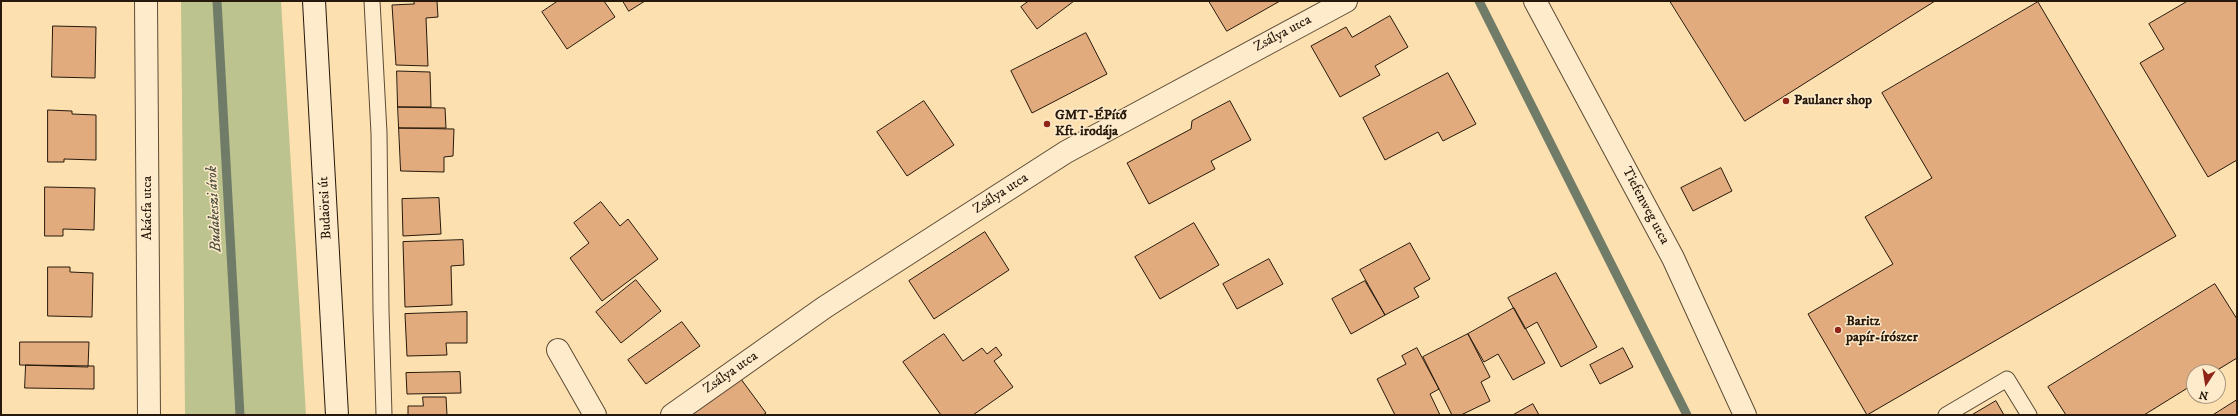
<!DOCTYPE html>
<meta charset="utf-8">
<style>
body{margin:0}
#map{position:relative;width:2238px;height:416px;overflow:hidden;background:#fde0b0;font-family:"IM FELL DW Pica",serif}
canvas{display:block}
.frame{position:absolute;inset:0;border:2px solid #26190b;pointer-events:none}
.north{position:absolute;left:2186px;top:364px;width:40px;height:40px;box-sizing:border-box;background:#feebcc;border:1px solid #a8977f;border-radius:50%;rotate:192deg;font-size:11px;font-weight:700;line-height:16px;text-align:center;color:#26190b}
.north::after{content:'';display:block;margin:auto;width:14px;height:18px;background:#8f2418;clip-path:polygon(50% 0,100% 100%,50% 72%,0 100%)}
</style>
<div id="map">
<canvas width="2238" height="416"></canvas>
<div class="frame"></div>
<div class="north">N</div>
</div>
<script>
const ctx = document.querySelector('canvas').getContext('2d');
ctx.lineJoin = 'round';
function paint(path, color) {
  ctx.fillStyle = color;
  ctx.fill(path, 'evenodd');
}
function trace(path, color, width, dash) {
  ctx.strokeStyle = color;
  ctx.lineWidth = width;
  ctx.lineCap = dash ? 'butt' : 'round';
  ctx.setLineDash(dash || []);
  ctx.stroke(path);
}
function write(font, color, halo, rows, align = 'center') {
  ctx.font = font + ' "IM FELL DW Pica",serif';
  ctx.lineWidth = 3;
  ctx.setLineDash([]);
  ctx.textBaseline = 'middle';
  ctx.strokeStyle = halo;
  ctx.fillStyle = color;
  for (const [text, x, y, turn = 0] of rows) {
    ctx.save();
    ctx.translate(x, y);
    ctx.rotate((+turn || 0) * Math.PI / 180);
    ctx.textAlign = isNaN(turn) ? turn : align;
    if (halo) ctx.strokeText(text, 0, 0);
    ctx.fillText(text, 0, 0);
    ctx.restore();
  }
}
paint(new Path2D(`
 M181,1H281L306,415H185Z`), '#bcc38e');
trace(new Path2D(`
 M217,1L240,415
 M1479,1L1687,415`), '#707c67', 9);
const building = new Path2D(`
 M414,1H437L438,17L426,18L428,66L396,65L392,5L414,4Z
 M558,1H604L615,17L567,49L542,12Z
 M623,1H645L629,11Z
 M1029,1H1074L1037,29L1021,7Z
 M1209,1H1280L1227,31Z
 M1670,1H1935L1745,121Z
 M2188,1H2237V160L2208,177L2140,63L2164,49L2149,24Z
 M2038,2L2176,236L1867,415L1808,314L1893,264L1865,217L1932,178L1882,93Z
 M1390,16L1408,47L1375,66L1380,75L1340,97L1311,46L1346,27L1352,37Z
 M53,26L96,27L95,78L52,77Z
 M1086,33L1107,74L1032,113L1011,71Z
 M397,71L430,72L431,107H398Z
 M1448,73L1476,124L1443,141L1438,132L1385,160L1363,118Z
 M924,101L954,145L907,176L877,132Z
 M1230,101L1251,140L1211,161L1215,169L1149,204L1127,163L1191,129L1192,121Z
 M398,107L445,108L446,128H399Z
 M48,110L72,111V114L96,115V160L64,159V162H48Z
 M399,128L454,129L453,156L444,157V172L401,171Z
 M1721,168L1732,191L1693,211L1681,188Z
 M45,187L95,188L94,230L63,229V236H45Z
 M439,198L441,234L403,236L402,199Z
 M601,202L620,226L628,219L658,259L602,301L570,258L589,243L574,223Z
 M1194,223L1219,265L1160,299L1135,257Z
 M985,232L1009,270L934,319L909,281Z
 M463,240L464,265L451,266L452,305L405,307L403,242Z
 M1410,243L1430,279L1414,288L1419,297L1385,315L1360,270Z
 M1269,259L1283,284L1237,309L1223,284Z
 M48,267H70V272L93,273L92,317L48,316Z
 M1556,273L1597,347L1561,367L1537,322L1525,329L1508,298Z
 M636,280L661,311L621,343L596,312Z
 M1365,281L1385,315L1351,334L1332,299Z
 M2215,284L2237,319V358L2214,372H2194V384L2144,415H2066L2048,387Z
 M1514,308L1545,363L1513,380L1498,354L1484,362L1468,334Z
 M467,312V343H446L447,355L407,356L405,314Z
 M682,322L700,346L646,384L628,360Z
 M944,334L963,361L982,348L987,354L996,347L1002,355L994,361L1013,387L973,415H941L903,362Z
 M1468,334L1490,377L1481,382L1490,401L1461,415H1452L1423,357Z
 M20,342H89L88,367L20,365Z
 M1417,348L1439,389L1430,394L1440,415H1395L1377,379L1406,364L1402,356Z
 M1623,348L1633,367L1600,384L1590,365Z
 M26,365L94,366V389L25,388Z
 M460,372L461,393L407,394L406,373Z
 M738,375L766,413L763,415H684Z
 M423,397H446L447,415H408V406H423Z
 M2237,400V415H2213Z
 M1996,401L2004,415H1972Z
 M1533,404L1539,415H1513Z`);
paint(building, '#e2ab7e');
trace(building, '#26190b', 1);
const lane = new Path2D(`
 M372,1L379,133L381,310L384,415
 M1946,415L2007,379L2029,415`);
const street = new Path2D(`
 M146,1L149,415
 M1535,1L1673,258L1745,415
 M558,350L595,415
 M672,415L825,307L1066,152L1346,1`);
const secondary = new Path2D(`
 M314,1L337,415`);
trace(lane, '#5c4b34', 17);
trace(street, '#5c4b34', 24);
trace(secondary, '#26190b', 24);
trace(lane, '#feebcc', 15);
trace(street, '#feebcc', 22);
trace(secondary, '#feebcc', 22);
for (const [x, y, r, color] of [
 [1786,101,4,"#8f2418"],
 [1047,124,4,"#8f2418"],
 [1838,330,4,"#8f2418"]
]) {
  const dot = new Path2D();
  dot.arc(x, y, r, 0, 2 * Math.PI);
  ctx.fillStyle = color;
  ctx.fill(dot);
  trace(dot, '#feebcc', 1.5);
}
write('14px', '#26190b', '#feebcc', [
 ["Zsálya utca",1283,34,-28],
 ["Zsálya utca",1001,194,-33],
 ["Tiefenweg utca",1645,206,62],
 ["Akácfa utca",148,208,-90],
 ["Budaörsi út",326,208,-93],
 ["Zsálya utca",731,373,-35]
]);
write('bold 14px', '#26190b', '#feebcc', [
 ["Paulaner shop",1794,101],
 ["GMT-ÉPítő",1055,116],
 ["Kft. irodája",1055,132],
 ["Baritz",1846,322],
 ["papír-írószer",1846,338]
], 'left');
write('italic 15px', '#515341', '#feebcc', [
 ["Budakeszi árok",215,209,-93]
]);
</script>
